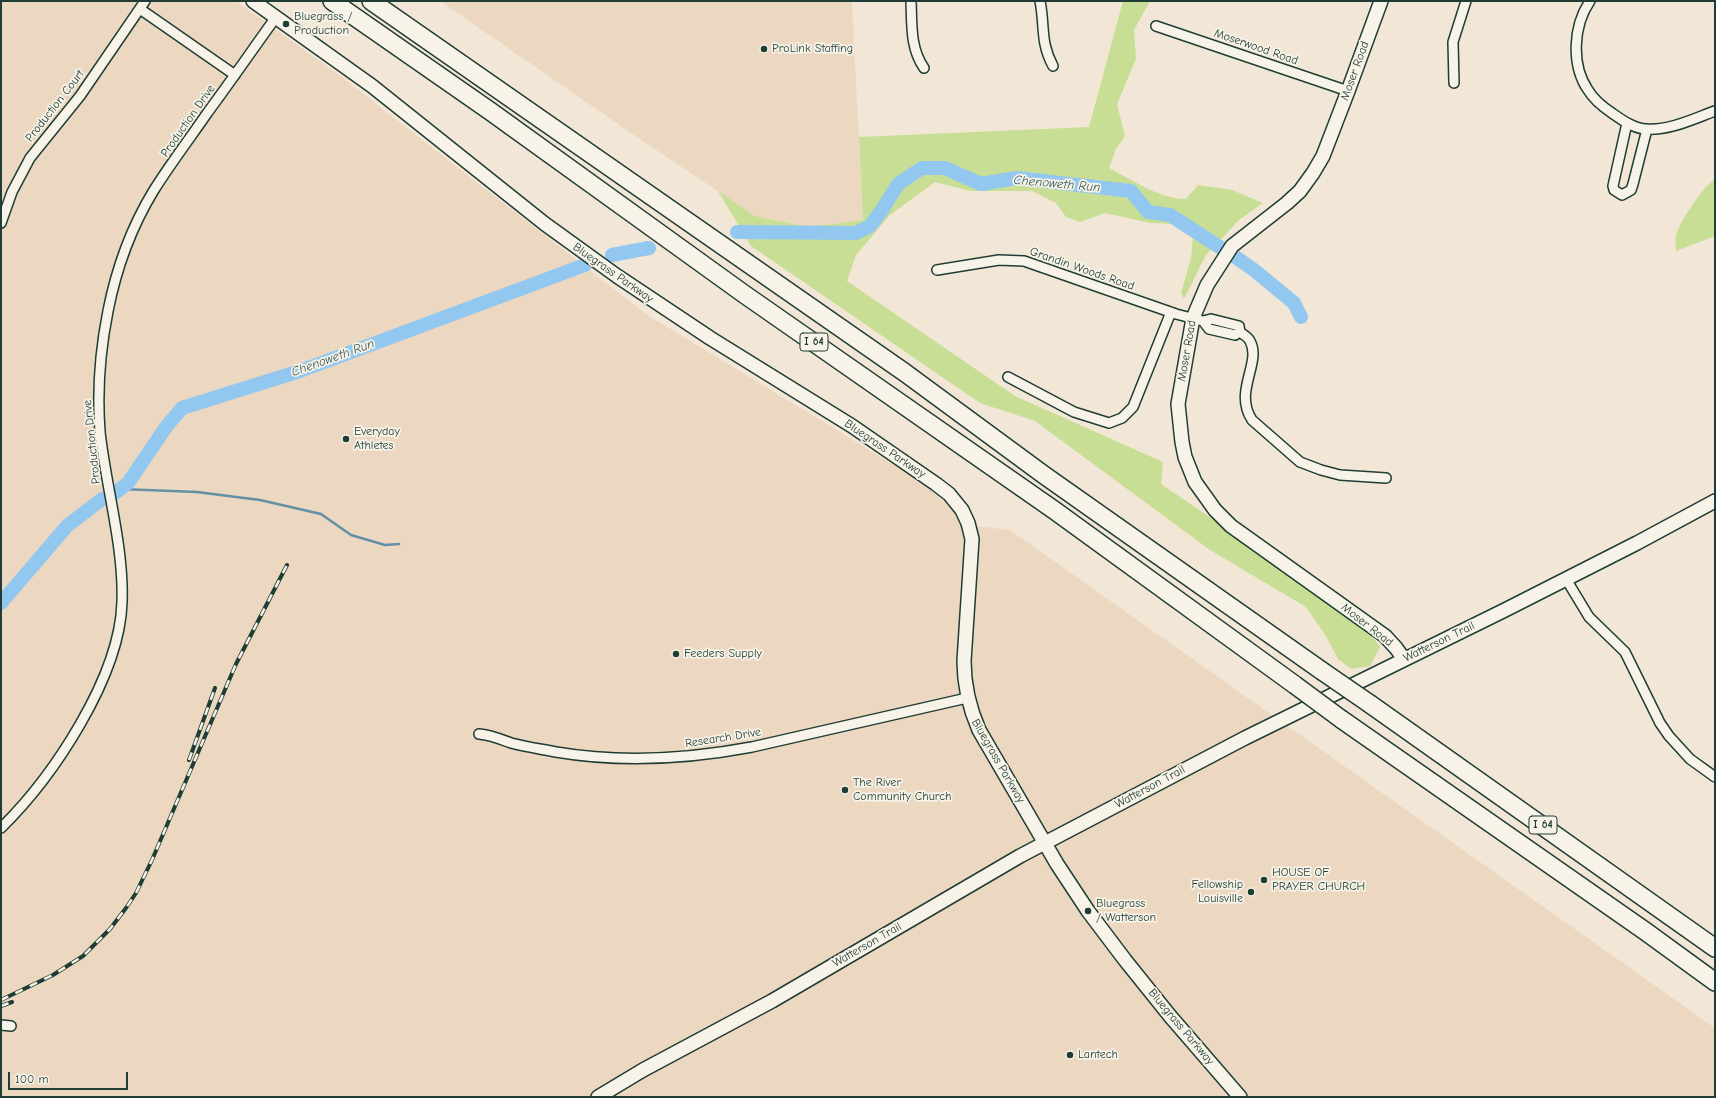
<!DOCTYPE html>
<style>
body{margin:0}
#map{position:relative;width:1716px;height:1098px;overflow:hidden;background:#f2e7d6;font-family:"Comic Neue",sans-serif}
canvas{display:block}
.frame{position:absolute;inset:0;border:2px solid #1f3d34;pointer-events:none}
.scale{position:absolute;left:8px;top:1072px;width:120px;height:18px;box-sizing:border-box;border:2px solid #1f3d34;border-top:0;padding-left:5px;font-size:12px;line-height:14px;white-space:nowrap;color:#1f3d34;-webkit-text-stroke:3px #f7f3e8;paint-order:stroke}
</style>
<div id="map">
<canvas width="1716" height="1098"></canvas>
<div class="frame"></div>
<div class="scale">100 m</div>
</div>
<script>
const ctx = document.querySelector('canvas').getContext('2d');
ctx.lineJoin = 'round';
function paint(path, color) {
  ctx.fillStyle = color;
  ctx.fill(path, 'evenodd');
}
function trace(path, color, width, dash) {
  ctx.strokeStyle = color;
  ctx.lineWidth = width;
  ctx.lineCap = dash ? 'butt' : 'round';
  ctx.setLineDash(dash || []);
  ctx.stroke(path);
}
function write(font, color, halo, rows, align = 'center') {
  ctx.font = font + ' "Comic Neue",sans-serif';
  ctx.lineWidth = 3.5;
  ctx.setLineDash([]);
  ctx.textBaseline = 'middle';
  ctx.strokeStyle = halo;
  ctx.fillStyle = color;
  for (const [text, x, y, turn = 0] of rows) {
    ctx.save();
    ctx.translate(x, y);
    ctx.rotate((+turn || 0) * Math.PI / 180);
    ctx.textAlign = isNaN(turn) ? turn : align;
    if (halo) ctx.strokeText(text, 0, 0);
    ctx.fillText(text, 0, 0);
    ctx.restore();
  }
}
paint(new Path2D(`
 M1,1H236L335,72L646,314L930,487L968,525L1010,530L1715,1028V1097H1Z
 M440,1H852L863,220L808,227L755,216L641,140Z`), '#ecd8c1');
paint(new Path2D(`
 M1123,1H1150L1134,30L1136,59L1117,104L1125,136L1116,149L1109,168C1133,180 1159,199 1186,199L1198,185L1232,190L1263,203L1239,220L1206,255L1184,299L1181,293L1191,258L1193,237L1176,224L1150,223L1105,213L1080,222L1066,217L1056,203L1032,191H970L935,182L890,215L856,255L847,281L1015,396L1163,462L1161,484L1211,518L1372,636L1380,647L1370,666L1351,669L1338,659L1326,636L1306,607L1210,550L1035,421L980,403L751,246L718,191L755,216L808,227L863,220L859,137L1089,127Z
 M1715,179V236L1676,251C1676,246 1675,240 1676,235C1679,223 1704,185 1715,179Z`), '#c8de94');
trace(new Path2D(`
 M121,489L197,492L260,500L321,514L351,535L385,545L399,544`), '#6490a5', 2.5);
trace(new Path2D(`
 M737,232L856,233L870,226L882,210L898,184L922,168H945L981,184L1017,178L1131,191L1148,212L1170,215L1221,248
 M612,255L649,248
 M1234,256L1254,270L1294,303L1301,317
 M115,493L128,483L166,427L182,408L300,371L585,265
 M1,603L67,526L102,499`), '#92c8f0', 14);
const street = new Path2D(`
 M911,1C912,24 910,48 924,68
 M1040,1C1045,26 1040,42 1053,66
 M1590,1C1573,26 1571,65 1588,90C1594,100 1603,107 1612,113C1622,120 1633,128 1645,129C1669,131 1693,119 1715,111
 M140,9L235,75
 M1156,26L1348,91
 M1454,83L1453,42L1466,1
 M1627,123L1613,186L1614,190L1622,195L1631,190L1633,184L1647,129
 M1,223L12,192L30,158L80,96L145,1
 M937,270L999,260L1024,261L1176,314L1203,321L1211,319L1239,326L1240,332C1244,335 1248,337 1250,341C1262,363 1233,391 1252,420L1300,462L1321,470L1340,475L1386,478
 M1203,321L1209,329L1235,335L1240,332
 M1008,377L1074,412L1109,423L1122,418L1133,407L1171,312
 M1566,579L1589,617L1625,652L1660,723L1669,736L1690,759L1715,777
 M479,734C491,735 500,739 511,743C526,747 541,749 556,752C621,763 688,759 752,747L967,698
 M1,828C53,777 120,677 122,602C124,547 106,487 100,432C97,392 100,351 108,311C116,270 132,226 154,190C171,163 190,138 208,112C231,81 253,49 276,17
 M1,1025L11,1026`);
const secondary = new Path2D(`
 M253,1L372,86L545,224L617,276L710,338L852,426L936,484L949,494L962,510L968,523L972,539L964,661C964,686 969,707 979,730L1057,864L1088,911L1125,960L1170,1016L1240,1097
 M1381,1L1348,91L1323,156L1313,173L1300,191L1287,203L1232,246L1207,285L1193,318L1178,404L1182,442L1185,457L1195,482L1215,510L1231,526L1385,636L1396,648L1404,659
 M598,1097L643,1070L772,1001L1020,856L1245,738L1505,610L1637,543L1715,501`);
const highway = new Path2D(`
 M332,1L490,111L744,294L1054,510L1295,685
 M371,1L904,372L1044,475L1322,671
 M1370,704L1715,948
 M1341,719L1645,931L1715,982`);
trace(street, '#1f3d34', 12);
trace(secondary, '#1f3d34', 16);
trace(highway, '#1f3d34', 20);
trace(street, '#f7f3e8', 9);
trace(secondary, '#f7f3e8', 13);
trace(highway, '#f7f3e8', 17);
const rail = new Path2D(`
 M189,760L215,688
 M1,1000L53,975L83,956L110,929L126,908L136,893L152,860L236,664L287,565
 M1,1006L12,1002`);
trace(rail, '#1f3d34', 4);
trace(rail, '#f7f3e8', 2.5, [8]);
const highwayBridge = new Path2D(`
 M1322,671L1370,704
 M1295,685L1341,719`);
trace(highwayBridge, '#1f3d34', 20, []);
trace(highwayBridge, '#f7f3e8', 17);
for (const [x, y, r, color] of [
 [286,24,4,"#1f3d34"],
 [764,49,4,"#1f3d34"],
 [346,439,4,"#1f3d34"],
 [676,654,4,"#1f3d34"],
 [845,790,4,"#1f3d34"],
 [1264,880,4,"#1f3d34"],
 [1251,892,4,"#1f3d34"],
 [1088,911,4,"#1f3d34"],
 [1070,1055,4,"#1f3d34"]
]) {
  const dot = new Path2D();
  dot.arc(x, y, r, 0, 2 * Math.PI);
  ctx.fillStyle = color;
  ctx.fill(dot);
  trace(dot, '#f7f3e8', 1.5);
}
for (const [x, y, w] of [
 [814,342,28],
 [1543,825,28]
]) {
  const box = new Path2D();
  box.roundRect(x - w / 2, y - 9, w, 18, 3);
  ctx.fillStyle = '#f7f3e8';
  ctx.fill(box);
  trace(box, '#1f3d34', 1);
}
write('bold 11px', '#1f3d34', null, [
 ["I 64",814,342],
 ["I 64",1543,825]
]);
write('12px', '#1f3d34', '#f7f3e8', [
 ["Bluegrass /",294,17],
 ["Production",294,31],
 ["ProLink Staffing",772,49],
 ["Everyday",354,432],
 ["Athletes",354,446],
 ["Feeders Supply",684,654],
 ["The River",853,783],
 ["Community Church",853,797],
 ["HOUSE OF",1272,873],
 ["PRAYER CHURCH",1272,887],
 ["Fellowship",1243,885,"right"],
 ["Louisville",1243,899,"right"],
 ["Bluegrass",1096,904],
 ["/ Watterson",1096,918],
 ["Lantech",1078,1055]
], 'left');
write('12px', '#1f3d34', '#f7f3e8', [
 ["Moserwood Road",1256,47,19],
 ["Moser Road",1355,71,-70],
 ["Production Court",55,106,-52],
 ["Production Drive",188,121,-55],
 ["Grandin Woods Road",1082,269,19],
 ["Bluegrass Parkway",613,273,35],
 ["Moser Road",1187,351,-80],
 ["Production Drive",92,442,-96],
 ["Bluegrass Parkway",885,449,34],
 ["Moser Road",1367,625,38],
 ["Watterson Trail",1439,642,-26],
 ["Research Drive",723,738,-9],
 ["Bluegrass Parkway",998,761,60],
 ["Watterson Trail",1150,787,-28],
 ["Watterson Trail",867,945,-30],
 ["Bluegrass Parkway",1181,1027,50]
]);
write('italic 13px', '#36595a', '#f7f3e8', [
 ["Chenoweth Run",1057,184,5],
 ["Chenoweth Run",333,358,-20]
]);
</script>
